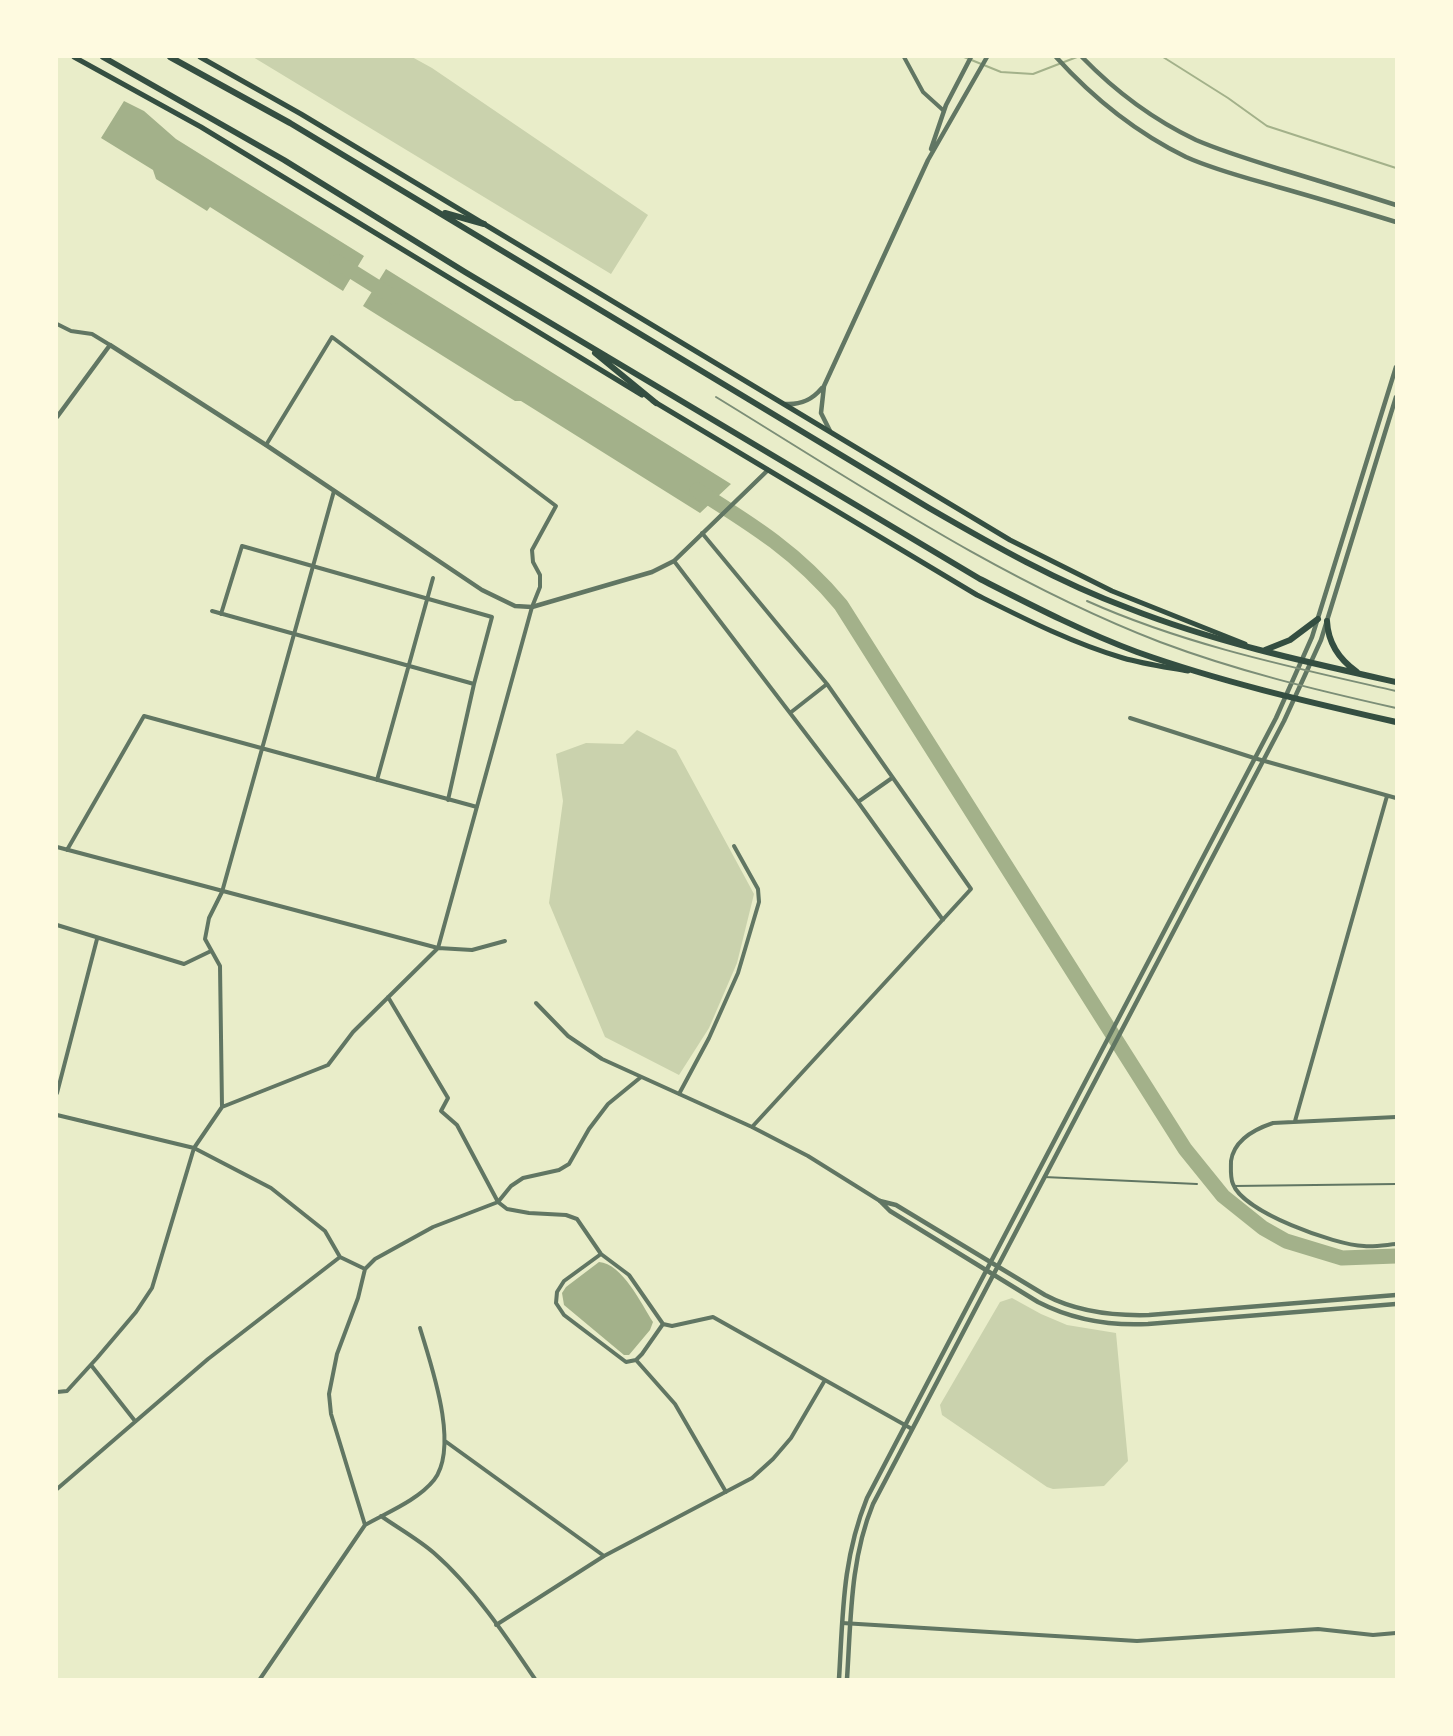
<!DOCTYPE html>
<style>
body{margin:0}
#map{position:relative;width:1453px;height:1736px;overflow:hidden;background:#e9edc9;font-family:Lato,sans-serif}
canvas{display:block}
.frame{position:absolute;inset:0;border:58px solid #fefae0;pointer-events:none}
</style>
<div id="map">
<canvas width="1453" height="1736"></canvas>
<div class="frame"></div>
</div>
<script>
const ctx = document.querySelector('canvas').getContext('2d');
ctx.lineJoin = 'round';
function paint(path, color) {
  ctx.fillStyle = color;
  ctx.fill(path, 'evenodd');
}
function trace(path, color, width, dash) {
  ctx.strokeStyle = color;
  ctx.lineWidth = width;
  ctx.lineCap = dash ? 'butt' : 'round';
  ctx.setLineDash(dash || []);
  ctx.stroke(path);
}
paint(new Path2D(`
 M253,57H412L432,68L648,215L611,274Z
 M637,730L676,750L754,894L737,963L709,1028L679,1075L605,1037L549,903L563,801L556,754L586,743L623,744Z
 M1012,1298L1041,1314L1067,1325L1116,1333L1128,1461L1104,1486L1053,1489L1047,1487L942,1415L940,1405L1000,1302Z`), '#cad2ad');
paint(new Path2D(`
 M124,101L144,111L176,139L364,256L343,291L210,207L207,211L156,179L153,170L101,138Z
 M386,269L731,484L700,513L521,401H515L363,306Z
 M599,1262C622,1263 642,1305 653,1322L650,1330L629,1355H624L564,1305L562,1293L566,1287Z`), '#a3b18a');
trace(new Path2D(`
 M964,57L1001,72L1033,74L1077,57
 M1163,57L1228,98L1267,126L1396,168`), '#a3b18a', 2);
trace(new Path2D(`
 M337,262L393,297
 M697,490C753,525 798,553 841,605L1185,1149L1223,1196L1263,1228L1286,1241L1342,1258L1396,1256`), '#a3b18a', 15);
trace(new Path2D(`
 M1044,1177L1197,1184
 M1234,1186L1396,1184`), '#617663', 2);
trace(new Path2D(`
 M904,57L923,92L944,111
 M57,324L71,331L92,334L110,345
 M702,533L827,684L971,889L752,1127
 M674,561L858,802L943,920
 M212,611L474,684
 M221,614L242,546L492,617L474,684L448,800
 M790,713L827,684
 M1130,718L1254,758L1396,798
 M377,780L433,578
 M858,802L892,778
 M57,847L438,948L472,950L505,941
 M67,850L144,716L477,807
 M57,925L184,964L211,951
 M388,997L448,1098L441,1111L457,1125L498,1202L507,1209L529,1213L566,1215L577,1219L601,1254L629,1275L663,1324L672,1326L713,1317L912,1429
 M536,1003L568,1036L602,1059L752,1127L808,1156L880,1201
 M57,1093L97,939
 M679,1094L709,1038L738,973L759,902L758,889L734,846
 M222,1107L220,966L205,939L209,918L222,892L334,491
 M57,1115L194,1148L271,1188L325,1231L340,1257
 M1396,1117L1273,1123C1255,1129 1234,1140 1231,1161C1231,1168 1230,1178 1233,1184C1243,1212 1335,1245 1364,1246C1374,1247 1385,1245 1396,1244
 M1295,1121L1387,796
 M601,1254L564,1281L557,1292L556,1303L564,1315L626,1362L636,1360L642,1354L663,1324
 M340,1257L365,1269
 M636,1360L675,1404L726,1492
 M91,1365L135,1421
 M57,1392L67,1391L97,1358L136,1312L152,1288L194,1148L222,1107L328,1065L353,1032L438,948L532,607L540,587V575L533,562L532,550L556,506L332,337L266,445
 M445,1441L604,1556
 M57,1489L208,1359L340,1257
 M381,1516C398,1528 418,1539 434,1553C473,1587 506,1636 535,1679
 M365,1525C388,1512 418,1500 434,1480C460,1446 431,1365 420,1328
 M842,1623L1137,1641L1318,1629L1373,1635L1396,1633
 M496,1625L604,1556L752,1478L773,1459L791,1438L825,1380
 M260,1679L365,1525L331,1414L329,1394L337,1354L358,1298L365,1269L375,1259L433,1227L498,1202L511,1186L523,1178L559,1170L569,1164L589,1129L608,1104L641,1077`), '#617663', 4);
trace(new Path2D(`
 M1056,57C1093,98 1137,133 1186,157C1215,170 1247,178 1278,187C1317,198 1357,210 1396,222
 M1082,57C1115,91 1154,120 1196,140C1224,152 1254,161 1283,170C1320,181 1358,193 1396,205
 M931,149L946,105L971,57
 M785,404C801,405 812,400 822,388
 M57,417L110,345L266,445L482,590L515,606L532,607L652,572L674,561L768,470
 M830,431L821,413L824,386L928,160L987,57
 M880,1201L890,1211L1038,1302C1071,1319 1110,1326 1148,1324L1396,1304
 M880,1201L896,1205L1045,1295C1077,1312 1113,1316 1149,1315L1396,1295
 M839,1679C843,1614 842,1560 867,1498L1276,718L1312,637L1396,367
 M847,1679C851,1619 850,1560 873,1504L1284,721L1321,640L1396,397`), '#617663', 4.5);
trace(new Path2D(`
 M74,57L201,127L642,395
 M200,57L301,114L1010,540L1112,591L1245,644
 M653,401L977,595C1025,619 1072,643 1123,658C1144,664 1166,667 1188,671`), '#344e41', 5);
trace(new Path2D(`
 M103,57L284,160L465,272L980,579C1031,605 1083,632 1137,652C1221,682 1309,702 1396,722
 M170,57L290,123L929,508C993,545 1058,582 1128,608C1214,642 1306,662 1396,682
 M445,213L484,224
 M595,353L656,403
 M1327,621C1328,643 1340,660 1357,672
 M1265,650L1290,640L1318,619`), '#344e41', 6);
trace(new Path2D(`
 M716,397C860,485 1002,581 1160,642C1237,671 1316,690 1396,708
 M1087,601C1185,645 1291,667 1396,691`), '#7c8e77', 2);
</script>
